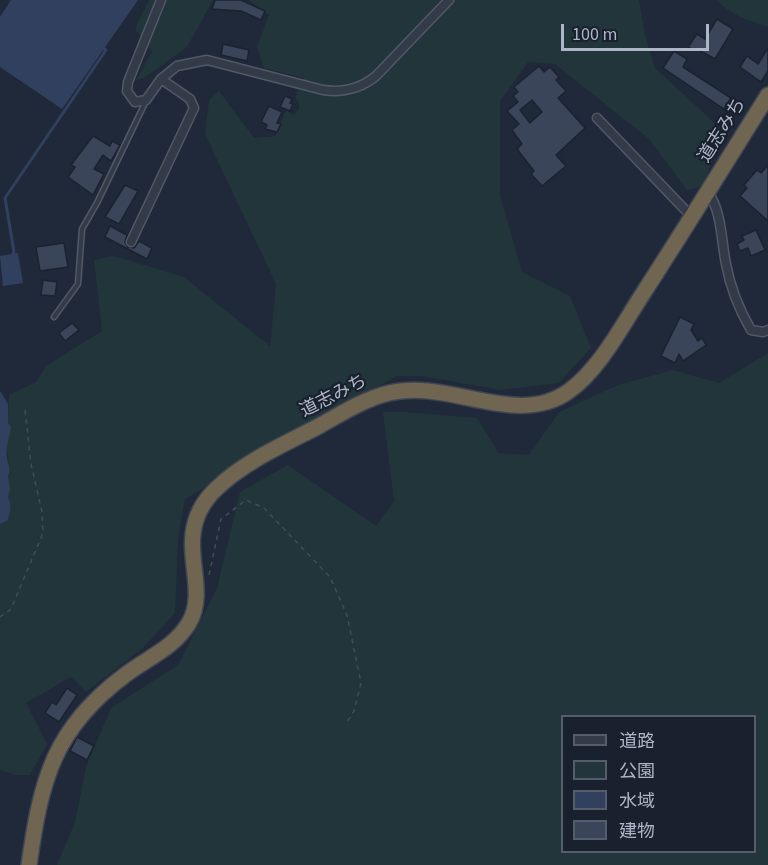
<!DOCTYPE html>
<meta charset="utf-8">
<style>
body{margin:0}
#map{position:relative;width:768px;height:865px;overflow:hidden;background:#202939;font-family:"Source Sans 3","Noto Sans JP",sans-serif}
canvas{display:block}
.legend{position:absolute;left:561px;top:715px;width:195px;height:138px;box-sizing:border-box;background:#19202e;border:2px solid #555c6b;margin:0;padding:8px 10px;list-style:none;font-size:18px;color:#aeb5c6}
.legend li{display:flex;align-items:center;gap:12px;height:30px}
.legend b{width:30px;border:2px solid #555c6b}
.scale{position:absolute;left:561px;top:24px;width:148px;height:27px;box-sizing:border-box;border:3px solid #aeb5c6;border-top:0;padding-left:8px;font-size:18px;line-height:21px;white-space:nowrap;color:#aeb5c6;-webkit-text-stroke:4px #19202e;paint-order:stroke}
</style>
<div id="map">
<canvas width="768" height="865"></canvas>
<ul class="legend">
<li><b style="height:8px;background:#333b49"></b>道路</li>
<li><b style="height:16px;background:#22353a"></b>公園</li>
<li><b style="height:16px;background:#31405f"></b>水域</li>
<li><b style="height:16px;background:#3b4559"></b>建物</li>
</ul>
<div class="scale">100 m</div>
</div>
<script>
const ctx = document.querySelector('canvas').getContext('2d');
ctx.lineJoin = 'round';
function paint(path, color) {
  ctx.fillStyle = color;
  ctx.fill(path, 'evenodd');
}
function trace(path, color, width, dash) {
  ctx.strokeStyle = color;
  ctx.lineWidth = width;
  ctx.lineCap = dash ? 'butt' : 'round';
  ctx.setLineDash(dash || []);
  ctx.stroke(path);
}
function write(font, color, halo, rows, align = 'center') {
  ctx.font = font + ' "Source Sans 3","Noto Sans JP",sans-serif';
  ctx.lineWidth = 4.5;
  ctx.setLineDash([]);
  ctx.textBaseline = 'middle';
  ctx.strokeStyle = halo;
  ctx.fillStyle = color;
  for (const [text, x, y, turn = 0] of rows) {
    ctx.save();
    ctx.translate(x, y);
    ctx.rotate((+turn || 0) * Math.PI / 180);
    ctx.textAlign = isNaN(turn) ? turn : align;
    if (halo) ctx.strokeText(text, 0, 0);
    ctx.fillText(text, 0, 0);
    ctx.restore();
  }
}
paint(new Path2D(`
 M149,0H213L187,47L144,78L136,80L152,52L135,29Z
 M248,0H639L645,35L655,68L720,128L717,148L703,186L687,190L649,139L555,64L528,62L500,101V195L522,272L570,296L591,348L559,383L500,390L421,376H397L185,499L178,539L175,613L144,647L86,692L71,677L26,703L47,744L30,775H16L0,770V524L9,514C10,502 3,484 10,473C10,459 3,446 10,433L8,423L9,395L36,382L46,366L102,331L94,260L114,256L184,277L270,346L276,284L205,134L209,100L219,91L254,138L275,136L286,111L294,115L299,109V103L295,97L304,78L264,68L257,47L269,15Z
 M717,0H768V27C751,21 729,15 717,0Z
 M768,353V865H57L75,822L86,767L111,708L178,665L217,588L240,492L288,465L376,526L394,501L383,412H404L477,418L499,453L529,455L559,412L618,385L673,370L719,383ZM562,716H754V852H562Z`), '#22353a');
paint(new Path2D(`
 M11,0H138L62,109L0,67V17Z
 M18,253L23,283L3,286L0,256Z
 M0,391L8,404V423L11,427C10,437 5,447 7,457C8,466 12,469 8,476L10,489L8,497C12,504 10,514 7,521L0,524Z`), '#31405f');
trace(new Path2D(`
 M12,256L14,252L5,198L106,50L103,48`), '#31405f', 3);
const building = new Path2D(`
 M215,0H241L265,11L261,20L241,11L212,9Z
 M717,19L733,29L715,59L697,49L695,51L688,47L697,34L705,39Z
 M223,44L249,50L247,61L221,55Z
 M768,48V71L761,82L740,67L747,56L758,64Z
 M674,51L687,59L683,67L731,98L724,109L663,68Z
 M539,66L544,72L550,67L559,77L556,80L566,91L558,98L585,128L556,155L566,166L542,186L531,174L534,171L517,149L522,144L512,130L519,124L507,111L518,102L513,96L518,92L514,87ZM532,100L542,112L530,123L520,110Z
 M285,96L292,99L290,103L293,104L290,111L280,107Z
 M269,106L282,112L277,123L281,124L277,132L265,129L267,125L261,122Z
 M93,136L110,146L112,141L120,145L111,161L103,155L94,169L104,174L93,195L68,177L75,167L71,165Z
 M768,165V221L740,196L747,188L744,185L757,170L761,173Z
 M125,185L138,191L119,224L105,217Z
 M110,226L127,235L125,242L128,247L134,248L139,241L152,248L147,259L105,237Z
 M756,230L765,250L751,256L748,248L740,251L737,244L744,240L742,236Z
 M64,243L68,267L40,271L36,247Z
 M43,280L57,282L55,296L41,295Z
 M680,317L694,324L691,330L698,341L702,338L706,345L683,361L679,354L675,363L661,356Z
 M72,323L79,330L65,341L59,333Z
 M67,688L77,695L59,722L45,713L52,702L56,705Z
 M77,737L94,746L87,760L70,751Z`);
paint(building, '#3b4559');
trace(building, '#1b2230', 1.5);
const lane = new Path2D(`
 M54,317L78,284L82,229L97,203L146,101`);
const street = new Path2D(`
 M161,0L128,82L127,91L135,102L146,100L161,79L177,66L207,60L323,90C343,93 360,89 376,76L449,0
 M597,118L692,217
 M708,192C722,212 721,240 726,264C730,286 740,311 751,330L763,332L768,330
 M131,242L194,108L190,99L161,79`);
const highway = new Path2D(`
 M29,865C41,780 53,729 125,675C147,658 174,648 189,623C205,596 189,563 193,534C195,516 204,500 217,488C245,461 285,444 319,426C341,414 364,399 389,393C448,378 517,429 569,391C600,369 623,324 644,292C686,227 727,161 768,95`);
trace(lane, '#515867', 7);
trace(street, '#515867', 11);
trace(highway, '#3e4554', 18);
trace(new Path2D(`
 M209,575L221,519L246,500L264,508L330,577L347,615L361,683L354,711L347,722
 M0,617L11,609L43,533L42,512L31,464L25,410`), '#3c5154', 1.5, [4.5, 4.5]);
trace(lane, '#333b49', 4);
trace(street, '#333b49', 8);
trace(highway, '#706550', 15);
write('18px', '#aeb5c6', '#19202e', [
 ["道志みち",723,131,-58],
 ["道志みち",334,397,-27]
]);
</script>
